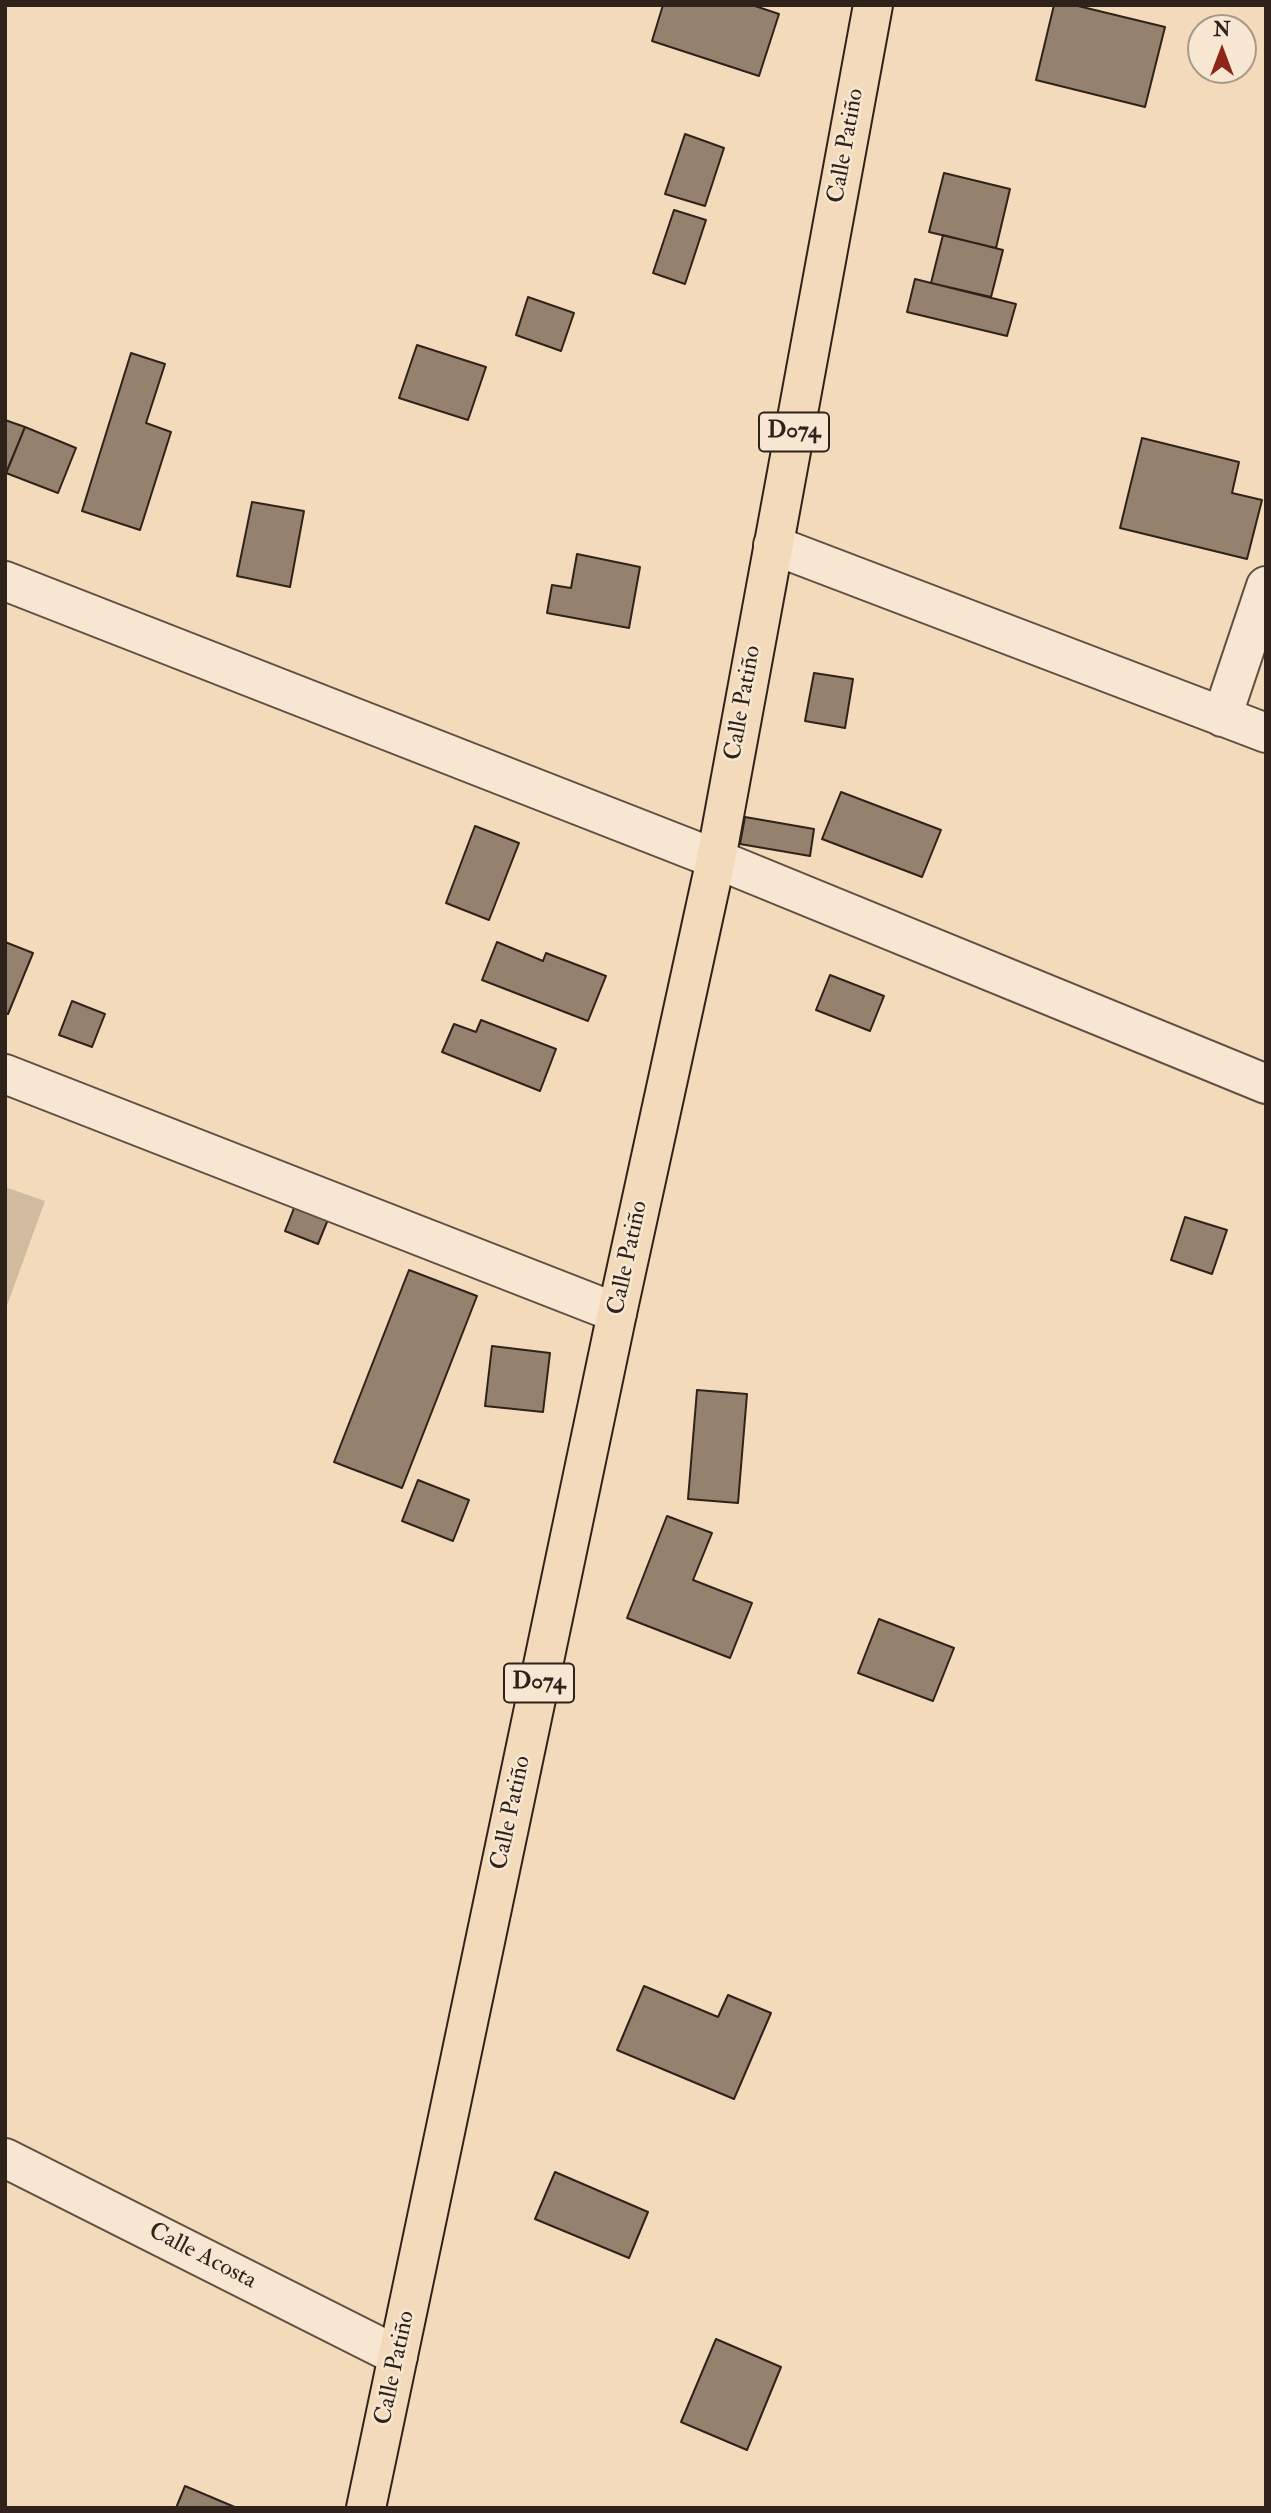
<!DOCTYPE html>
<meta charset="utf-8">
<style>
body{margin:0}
#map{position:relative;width:1271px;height:2513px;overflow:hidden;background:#f2daba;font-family:"IM FELL Double Pica",serif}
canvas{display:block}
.frame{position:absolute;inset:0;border:7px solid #2f221b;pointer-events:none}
.north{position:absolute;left:1187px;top:14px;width:70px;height:70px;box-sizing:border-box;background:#f7e7d2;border:2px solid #a79889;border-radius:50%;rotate:0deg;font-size:19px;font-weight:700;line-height:28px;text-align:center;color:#2f221b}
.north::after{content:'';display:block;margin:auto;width:24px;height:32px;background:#8f2418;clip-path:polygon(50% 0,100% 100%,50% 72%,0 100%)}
</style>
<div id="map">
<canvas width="1271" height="2513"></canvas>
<div class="frame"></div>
<div class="north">N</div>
</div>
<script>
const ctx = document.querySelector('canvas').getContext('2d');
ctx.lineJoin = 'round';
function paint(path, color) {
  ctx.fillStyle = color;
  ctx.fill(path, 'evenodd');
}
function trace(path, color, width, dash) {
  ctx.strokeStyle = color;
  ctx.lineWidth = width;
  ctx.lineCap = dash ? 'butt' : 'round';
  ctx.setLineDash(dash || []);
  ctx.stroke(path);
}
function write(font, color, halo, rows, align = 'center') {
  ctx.font = font + ' "IM FELL Double Pica",serif';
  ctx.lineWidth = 5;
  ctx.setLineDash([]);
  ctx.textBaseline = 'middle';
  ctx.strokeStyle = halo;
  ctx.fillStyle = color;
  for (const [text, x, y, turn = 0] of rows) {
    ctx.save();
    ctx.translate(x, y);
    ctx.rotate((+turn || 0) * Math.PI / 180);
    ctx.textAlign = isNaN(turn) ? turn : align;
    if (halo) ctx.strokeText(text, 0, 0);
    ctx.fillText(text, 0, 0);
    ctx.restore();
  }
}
paint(new Path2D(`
 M5,1187L45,1201L5,1311Z`), '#d1bb9f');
const building = new Path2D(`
 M663,5H752L779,14L759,76L652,41Z
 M1054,5H1074L1165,27L1145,107L1036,80Z
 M685,134L724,148L705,206L665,194Z
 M944,173L1010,189L996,248L929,232Z
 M674,210L706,220L685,284L653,273Z
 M943,235L1003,250L991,297L931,283Z
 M915,279L1016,304L1007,336L907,312Z
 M528,297L574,313L561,351L516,335Z
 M417,345L486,367L468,420L399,398Z
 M131,353L165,364L146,423L171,432L140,530L82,511Z
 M5,420L25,427L5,476Z
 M25,427L76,448L58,493L6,473Z
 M1142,438L1239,462L1232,493L1262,500L1247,559L1120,528Z
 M252,502L304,511L290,587L237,576Z
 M577,554L640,567L629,628L547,613L552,585L571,588Z
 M814,673L853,679L845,728L805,721Z
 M841,792L941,830L922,877L822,839Z
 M745,817L814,829L810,856L740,844Z
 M475,826L519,843L489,920L446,903Z
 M5,942L33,953L8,1014L5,1013Z
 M497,942L543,961L546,953L606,976L588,1021L482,980Z
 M830,975L884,996L870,1031L816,1010Z
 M72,1001L105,1014L92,1047L59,1035Z
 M481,1020L556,1049L540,1091L442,1052L454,1024L476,1032Z
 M296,1203L329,1217L318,1244L285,1231Z
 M1185,1217L1227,1230L1212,1274L1171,1260Z
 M409,1270L477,1296L402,1488L334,1462Z
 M492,1346L550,1353L543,1412L485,1406Z
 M697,1390L747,1394L738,1503L688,1499Z
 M418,1480L469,1500L453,1541L402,1521Z
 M667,1516L712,1533L693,1580L752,1603L730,1658L627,1618Z
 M879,1619L954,1648L933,1701L858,1673Z
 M644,1986L718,2017L728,1995L771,2013L734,2099L617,2050Z
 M555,2172L648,2212L629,2258L535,2219Z
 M716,2339L781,2367L747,2450L681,2422Z
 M185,2486L237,2508H176Z`);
paint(building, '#94826e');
trace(building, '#2f221b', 2);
const minor = new Path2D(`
 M773,545L1266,733
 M5,581L716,859L1266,1084
 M1222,717L1266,586
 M5,1074L617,1313
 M5,2158L398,2356`);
const primary = new Path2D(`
 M366,2508L617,1313L716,859L873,5`);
trace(minor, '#605043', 42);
trace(primary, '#2f221b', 42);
trace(minor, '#f7e7d2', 38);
trace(primary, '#f2daba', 38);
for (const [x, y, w] of [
 [794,432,70],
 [539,1683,70]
]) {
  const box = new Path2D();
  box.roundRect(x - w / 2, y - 19.5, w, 39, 5);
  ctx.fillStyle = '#f7e7d2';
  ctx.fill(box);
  trace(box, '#2f221b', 2);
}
write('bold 23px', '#2f221b', null, [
 ["D074",794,432],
 ["D074",539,1683]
]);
write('24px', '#2f221b', '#f7e7d2', [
 ["Calle Patiño",847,146,-80],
 ["Calle Patiño",744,703,-80],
 ["Calle Patiño",629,1258,-78],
 ["Calle Patiño",512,1813,-78],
 ["Calle Acosta",202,2257,27],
 ["Calle Patiño",396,2368,-78]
]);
</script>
